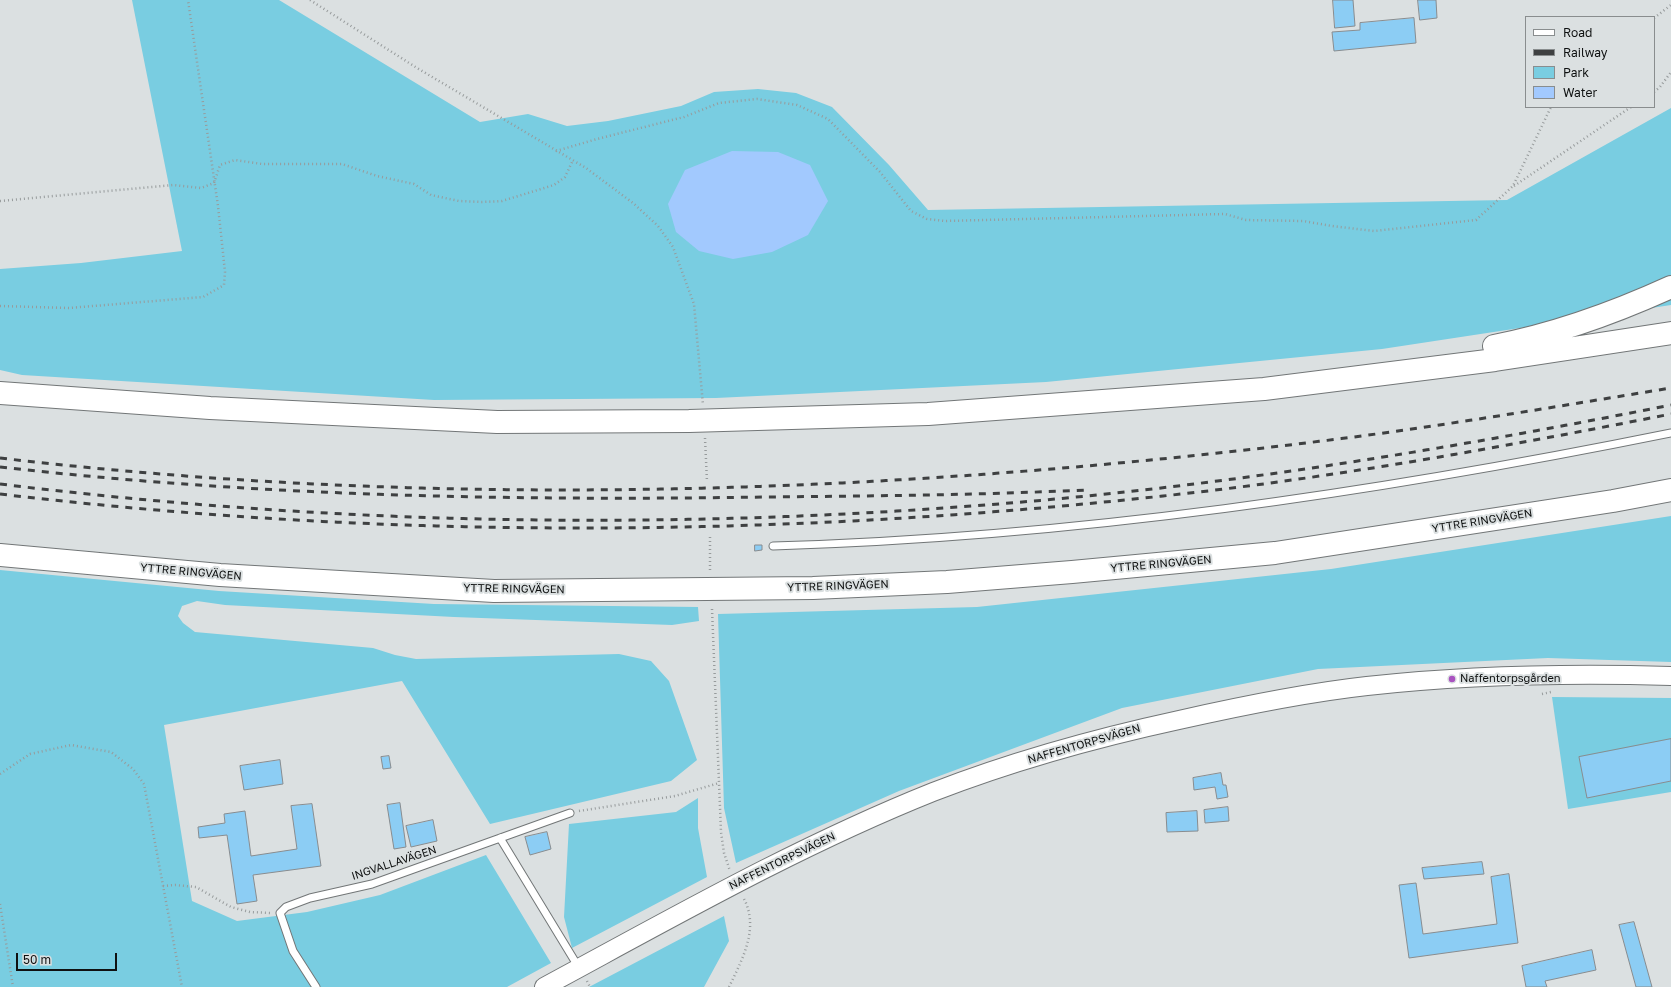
<!DOCTYPE html>
<meta charset="utf-8">
<style>
body{margin:0}
#map{position:relative;width:1671px;height:987px;overflow:hidden;background:#dbe0e1;font-family:"Golos Text",sans-serif}
canvas{display:block}
.legend{position:absolute;left:1525px;top:16px;width:130px;height:92px;box-sizing:border-box;background:#dbe0e1;border:1px solid #898d8e;margin:0;padding:5px 7px;list-style:none;font-size:12px;color:#0f1111}
.legend li{display:flex;align-items:center;gap:8px;height:20px}
.legend b{width:20px;border:1px solid #898d8e}
.scale{position:absolute;left:16px;top:953px;width:101px;height:18px;box-sizing:border-box;border:2px solid #0f1111;border-top:0;padding-left:5px;font-size:12px;line-height:14px;white-space:nowrap;color:#0f1111;-webkit-text-stroke:3px #dbe0e1;paint-order:stroke}
</style>
<div id="map">
<canvas width="1671" height="987"></canvas>
<ul class="legend">
<li><b style="height:5px;background:#fff"></b>Road</li>
<li><b style="height:5px;background:#3e4041"></b>Railway</li>
<li><b style="height:11px;background:#79cde1"></b>Park</li>
<li><b style="height:11px;background:#a2c9fe"></b>Water</li>
</ul>
<div class="scale">50 m</div>
</div>
<script>
const ctx = document.querySelector('canvas').getContext('2d');
ctx.lineJoin = 'round';
function paint(path, color) {
  ctx.fillStyle = color;
  ctx.fill(path, 'evenodd');
}
function trace(path, color, width, dash) {
  ctx.strokeStyle = color;
  ctx.lineWidth = width;
  ctx.lineCap = dash ? 'butt' : 'round';
  ctx.setLineDash(dash || []);
  ctx.stroke(path);
}
function write(font, color, halo, rows, align = 'center') {
  ctx.font = font + ' "Golos Text",sans-serif';
  ctx.lineWidth = 4;
  ctx.setLineDash([]);
  ctx.textBaseline = 'middle';
  ctx.strokeStyle = halo;
  ctx.fillStyle = color;
  for (const [text, x, y, turn = 0] of rows) {
    ctx.save();
    ctx.translate(x, y);
    ctx.rotate((+turn || 0) * Math.PI / 180);
    ctx.textAlign = isNaN(turn) ? turn : align;
    if (halo) ctx.strokeText(text, 0, 0);
    ctx.fillText(text, 0, 0);
    ctx.restore();
  }
}
paint(new Path2D(`
 M132,0H279L480,122L528,114L567,126L608,121L681,106L714,92L758,89L796,93L832,107L889,165L928,210L1507,200L1671,108V305L1382,349L1046,382L716,398L434,400L22,375L0,370V269L81,263L182,251Z
 M1671,516V662L1548,658L1318,669L1122,708L899,791L736,863L724,808L718,614L977,607L1331,569Z
 M0,570L219,591L434,604L698,607L699,621L672,625L454,617L225,605L197,601L182,606L178,616L183,623L195,632L373,648L395,655L416,659L619,654L651,661L669,681L697,760L671,781L490,824L402,681L164,725L192,901L237,921L307,912L380,895L486,855L551,963L507,987H0Z
 M1552,697L1671,698V792L1568,809Z
 M698,798V828L707,877L572,948L564,917L569,824L676,812Z
 M724,916L729,941L704,987H589Z`), '#79cde1');
paint(new Path2D(`
 M732,151L778,152L810,165L828,201L808,235L772,252L733,259L699,251L676,232L668,204L685,170Z`), '#a2c9fe');
const building = new Path2D(`
 M1333,0H1353L1355,26L1335,28Z
 M1418,0H1436L1437,18L1420,20Z
 M1414,18L1416,43L1334,51L1332,32L1360,30V23Z
 M755,545H762V550L755,551Z
 M1671,739V781L1587,798L1579,757Z
 M389,756L391,768L383,769L381,757Z
 M280,760L283,784L244,790L240,766Z
 M1221,773L1223,785H1226L1228,797L1217,799L1215,787L1194,790L1193,778Z
 M400,803L406,847L394,849L387,805Z
 M312,804L321,866L253,875L257,901L237,904L227,835L199,838L198,827L225,823L224,814L245,811L251,856L297,849L291,806Z
 M1228,807L1229,821L1205,823L1204,810Z
 M1197,811L1198,831L1167,832L1166,813Z
 M433,820L437,841L411,847L406,826Z
 M547,832L551,849L530,855L525,837Z
 M1482,862L1484,874L1424,879L1422,868Z
 M1509,874L1518,943L1409,958L1399,885L1416,883L1423,934L1497,924L1491,877Z
 M1634,922L1652,987H1636L1619,925Z
 M1592,950L1596,970L1545,981L1547,987H1526L1522,966Z`);
paint(building, '#8ccdf4');
trace(building, '#888c8f', 1);
const service = new Path2D(`
 M773,546C1075,537 1375,493 1671,433
 M500,838L579,968
 M316,987L293,951L280,913L286,907L310,898L372,884L570,813`);
const tertiary = new Path2D(`
 M544,987C672,918 798,846 933,792C1013,761 1096,738 1179,720C1241,706 1304,693 1367,686C1468,675 1570,673 1671,676`);
const motorway = new Path2D(`
 M1494,346C1556,334 1614,313 1671,287
 M0,393L210,408L497,422L689,421L928,414L1264,389L1495,360L1671,333
 M0,555L220,575L494,591L813,588L947,582L1072,572L1275,553L1613,501L1671,490`);
trace(service, '#727677', 9);
trace(tertiary, '#727677', 20);
trace(motorway, '#727677', 24);
trace(new Path2D(`
 M310,0L417,68L586,168L633,203L658,226L673,247L694,304L703,405
 M1654,18L1671,5
 M1654,92L1660,87L1671,72
 M556,151L597,139L684,117L719,103L757,99L797,105L828,119L880,172L911,211L927,219L945,221L1225,214L1246,220L1303,221L1332,226L1374,231L1476,220L1513,186L1551,107
 M1514,186L1631,107
 M0,201L173,185L201,188L214,183L220,165L235,160L262,164H342L377,176L414,184L431,195L459,201L482,202L502,201L554,185L565,177L573,160
 M0,306L69,308L203,297L224,285L225,272L218,206L188,0
 M705,438L707,482
 M710,537V572
 M712,609L721,832L724,853L730,871
 M1542,694L1551,692
 M0,774L30,754L71,745L111,752L133,769L144,784L182,987
 M579,811L675,796L719,783
 M163,886L175,885L196,887L231,907L250,912L271,913
 M0,904L13,987
 M587,981L590,987
 M729,987C743,958 760,927 743,897`), '#979b9c', 2.5, [1, 3]);
trace(service, '#fff', 7);
trace(tertiary, '#fff', 18);
trace(motorway, '#fff', 22);
trace(new Path2D(`
 M0,458C450,511 906,494 1354,437C1460,423 1566,405 1671,388
 M0,467C254,496 508,501 764,497C872,496 979,495 1087,490
 M0,484C346,527 698,531 1045,500C1256,481 1464,446 1671,405
 M0,494C386,540 776,538 1163,496C1333,478 1503,447 1671,414`), '#3e4041', 3, [7, 7]);
for (const [x, y, r, color] of [
 [1452,679,4,"#a952c0"]
]) {
  const dot = new Path2D();
  dot.arc(x, y, r, 0, 2 * Math.PI);
  ctx.fillStyle = color;
  ctx.fill(dot);
  trace(dot, '#dbe0e1', 1.5);
}
write('11px', '#0f1111', '#dbe0e1', [
 ["YTTRE RINGVÄGEN",1482,521,-9],
 ["YTTRE RINGVÄGEN",1161,564,-5],
 ["YTTRE RINGVÄGEN",191,572,5],
 ["YTTRE RINGVÄGEN",838,586,-2],
 ["YTTRE RINGVÄGEN",514,589,1],
 ["NAFFENTORPSVÄGEN",1084,744,-16],
 ["NAFFENTORPSVÄGEN",782,861,-26],
 ["INGVALLAVÄGEN",394,863,-18]
]);
write('11px', '#0f1111', '#dbe0e1', [
 ["Naffentorpsgården",1460,679]
], 'left');
</script>
